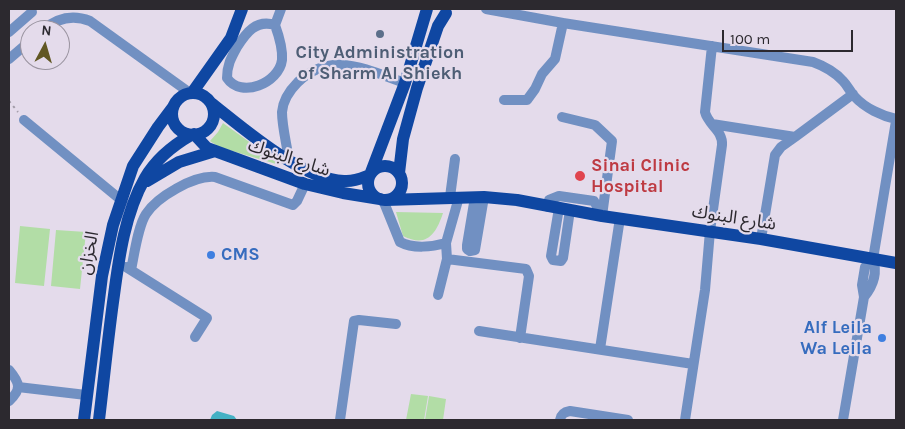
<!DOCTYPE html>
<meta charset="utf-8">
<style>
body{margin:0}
#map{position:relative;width:905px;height:429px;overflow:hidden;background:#e4dbeb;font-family:Karla,sans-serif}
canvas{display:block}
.frame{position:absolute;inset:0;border:10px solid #2c292f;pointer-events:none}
.north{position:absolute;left:20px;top:20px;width:50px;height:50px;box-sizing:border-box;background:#e4dbeb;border:1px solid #9a94a0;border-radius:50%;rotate:6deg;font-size:14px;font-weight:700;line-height:20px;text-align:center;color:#2c292f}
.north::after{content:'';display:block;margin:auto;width:18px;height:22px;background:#615723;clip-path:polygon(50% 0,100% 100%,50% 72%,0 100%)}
.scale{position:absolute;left:722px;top:30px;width:131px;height:22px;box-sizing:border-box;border:2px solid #2c292f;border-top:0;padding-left:6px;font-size:15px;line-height:18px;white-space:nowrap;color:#2c292f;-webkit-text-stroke:4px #e4dbeb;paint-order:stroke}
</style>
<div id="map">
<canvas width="905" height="429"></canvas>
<div class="frame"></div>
<div class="north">N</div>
<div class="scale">100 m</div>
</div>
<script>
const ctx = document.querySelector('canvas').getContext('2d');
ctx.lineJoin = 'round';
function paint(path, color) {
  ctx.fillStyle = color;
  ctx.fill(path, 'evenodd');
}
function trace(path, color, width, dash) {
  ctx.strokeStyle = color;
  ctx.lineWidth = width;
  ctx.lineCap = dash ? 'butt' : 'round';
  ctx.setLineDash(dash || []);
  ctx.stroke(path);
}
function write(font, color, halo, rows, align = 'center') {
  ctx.font = font + ' Karla,"Noto Sans Arabic",sans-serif';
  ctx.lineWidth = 4.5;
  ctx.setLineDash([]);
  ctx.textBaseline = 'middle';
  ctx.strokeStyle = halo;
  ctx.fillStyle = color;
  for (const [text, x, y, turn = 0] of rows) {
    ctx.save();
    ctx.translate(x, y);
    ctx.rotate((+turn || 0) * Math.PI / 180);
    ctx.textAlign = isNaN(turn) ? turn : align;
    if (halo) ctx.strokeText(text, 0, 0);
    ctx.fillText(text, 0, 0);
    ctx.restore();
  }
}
paint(new Path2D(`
 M223,123L277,162L276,164L219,147L210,141L218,132Z
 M396,212L443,213C436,234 427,248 403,236Z
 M20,226L50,229L44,286L15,283Z
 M56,230L86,232L80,289L51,286Z
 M411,394L428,396L424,420H406Z
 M429,396L446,399L443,420H425Z`), '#b2dda6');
paint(new Path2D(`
 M217,411L234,416L237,420H210L212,415Z`), '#44b1c4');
trace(new Path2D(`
 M9,101L18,112`), '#a29ca8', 2, [2.5, 4]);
trace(new Path2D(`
 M486,9L563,23L813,62C824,66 835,72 843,81C848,86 850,92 855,97C865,108 882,116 896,119
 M275,25C256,19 246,33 237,47C231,58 227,65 227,78C241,99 279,83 282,60C283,48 279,36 275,25L281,9
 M43,30C57,18 72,14 90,21L190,93
 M9,32L32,12
 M9,59L30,41
 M504,100H527L535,89L542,74L555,59L563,23
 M562,117L595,125L612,141L602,216
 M24,120L121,200
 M712,124L795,137L853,94
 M289,161C287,145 282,127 282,112C283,99 290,90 298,82C332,50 367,70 405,83
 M450,197L455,159
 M475,197L467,245V249L470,251L475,250L484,197
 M383,200L400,242C413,249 432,247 446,243L447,259L438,295
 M548,207L549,200L559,196L594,201L602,216
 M559,208L551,256L553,260L561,261L563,258L570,210
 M761,239L775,155L781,147L795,137
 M446,243L459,197
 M447,259L526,269L529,276L520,338
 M126,267L207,318L195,337
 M131,270C134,256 138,226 146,214C157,197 194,175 215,177L293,205L297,201L305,184
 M864,297C873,286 878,274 873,259L896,121
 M479,331L693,364
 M600,349L620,218
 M9,370C20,383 22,389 9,401
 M18,387L86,395
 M340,420L354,321L359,320L396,324
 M560,420C561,414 564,412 570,411L628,420
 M685,420L705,290L710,231L722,145C723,130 708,125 705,112L712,46
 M843,420L864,297L862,285L865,267L873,259`), '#7190c2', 10);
trace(new Path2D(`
 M192,93L231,38L242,9
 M172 114a21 21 0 1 1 42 0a21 21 0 1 1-42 0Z
 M211,103C243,128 302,180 344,181C354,182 362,178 370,175L405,83L427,9
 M194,134L207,148L305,184L343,193L380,199
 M368 183a17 17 0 1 1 34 0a17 17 0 1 1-34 0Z
 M399,173L403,139L417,88L438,26L446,13
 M147,181L179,162L215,151
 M386,200L484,197L517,200L602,216L761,239L896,263
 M84,420L102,276L113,225L133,166L158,127L173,107
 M99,420C104,379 108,337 114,295C119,257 125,213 145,178C156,159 172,146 191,135`), '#0f47a2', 12);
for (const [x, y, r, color] of [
 [380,34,5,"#5c6f8a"],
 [580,176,6,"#e0444e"],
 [211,255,5,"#3f7fe0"],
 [882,338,5,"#3f7fe0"]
]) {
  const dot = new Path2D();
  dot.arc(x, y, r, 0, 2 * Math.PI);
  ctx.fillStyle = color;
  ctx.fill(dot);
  trace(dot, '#e4dbeb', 2);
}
write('bold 18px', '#4e5e75', '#e4dbeb', [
 ["City Administration",380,53],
 ["of Sharm Al Shiekh",380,74]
]);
write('18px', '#2c292f', '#e4dbeb', [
 ["شارع البنوك",289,158,18],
 ["شارع البنوك",734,218,9],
 ["الخزان",89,253,-79]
]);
write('bold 18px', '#be3a42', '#e4dbeb', [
 ["Sinai Clinic",591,166],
 ["Hospital",591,187]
], 'left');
write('bold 18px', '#366cbe', '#e4dbeb', [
 ["CMS",221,255],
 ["Alf Leila",872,328,"right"],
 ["Wa Leila",872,349,"right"]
], 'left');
</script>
